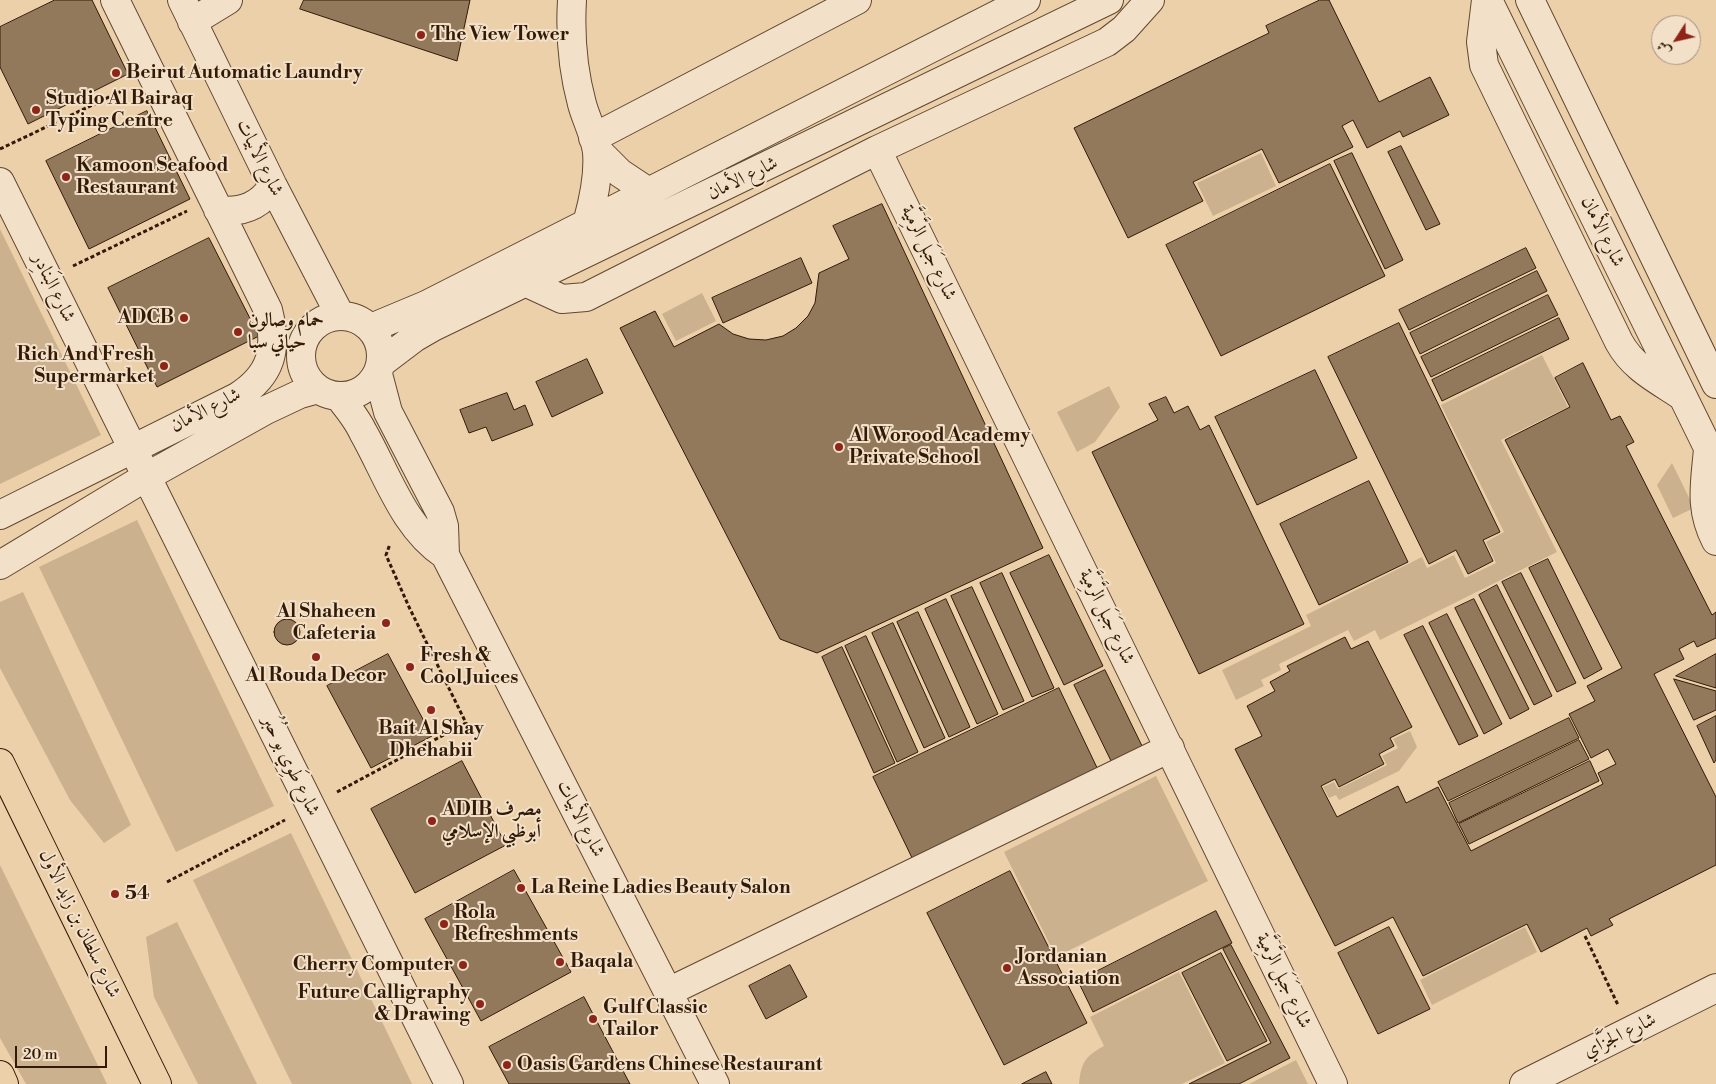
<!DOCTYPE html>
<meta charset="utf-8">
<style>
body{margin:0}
#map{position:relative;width:1716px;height:1084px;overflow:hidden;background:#ebd0aa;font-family:"Libre Bodoni",Amiri,serif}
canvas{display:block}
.north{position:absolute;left:1651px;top:15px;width:50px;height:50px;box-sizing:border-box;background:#f2e0c8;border:1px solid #a6917b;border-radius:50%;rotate:235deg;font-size:14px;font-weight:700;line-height:20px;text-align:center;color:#331a07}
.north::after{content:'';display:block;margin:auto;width:18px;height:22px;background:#8f2418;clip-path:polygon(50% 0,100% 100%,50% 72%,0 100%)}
.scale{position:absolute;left:15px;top:1046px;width:92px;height:22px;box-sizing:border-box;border:2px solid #331a07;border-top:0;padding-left:6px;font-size:15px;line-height:18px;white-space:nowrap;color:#331a07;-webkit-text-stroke:4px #f2e0c8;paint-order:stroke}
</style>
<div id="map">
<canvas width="1716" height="1084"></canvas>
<div class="north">ش</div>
<div class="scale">20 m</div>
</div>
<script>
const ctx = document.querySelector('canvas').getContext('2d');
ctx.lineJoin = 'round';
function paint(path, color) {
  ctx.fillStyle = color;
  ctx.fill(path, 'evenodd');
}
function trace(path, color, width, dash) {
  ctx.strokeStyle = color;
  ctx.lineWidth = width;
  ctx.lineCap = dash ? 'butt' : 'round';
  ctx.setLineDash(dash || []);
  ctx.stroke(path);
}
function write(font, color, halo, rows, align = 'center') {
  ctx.font = font + ' "Libre Bodoni",Amiri,serif';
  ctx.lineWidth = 4;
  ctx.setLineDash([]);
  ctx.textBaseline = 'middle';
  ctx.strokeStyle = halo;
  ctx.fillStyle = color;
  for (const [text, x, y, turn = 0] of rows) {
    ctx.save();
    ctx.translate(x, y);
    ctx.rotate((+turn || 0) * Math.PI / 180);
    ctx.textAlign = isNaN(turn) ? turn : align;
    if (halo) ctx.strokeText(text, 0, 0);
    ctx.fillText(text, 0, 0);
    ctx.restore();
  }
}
paint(new Path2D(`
 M1261,153L1276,186L1213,216L1197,183Z
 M0,229L101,435L0,484Z
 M702,293L716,321L676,341L662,314Z
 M1542,355L1568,407L1501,440L1557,552L1380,640L1375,630L1354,641L1348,630L1279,664L1281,670L1261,680L1264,686L1236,700L1222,670L1311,626L1306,615L1422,557L1427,568L1454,555L1465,578L1496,563L1486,542L1504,532L1441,405Z
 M1109,386L1120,407L1095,442L1077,452L1057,412Z
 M1672,463L1694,508L1673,518L1657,485Z
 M137,520L274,806L176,852L39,567Z
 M23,592L131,825L104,843L70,800L0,668V602Z
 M1410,731L1417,747L1399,771L1339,800L1336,795L1329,798L1323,787L1334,782L1338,789L1387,765L1382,756L1398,748L1393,739Z
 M1156,776L1208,881L1056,957L1004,852Z
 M291,833L412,1084H292L193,880Z
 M0,865L107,1084H26L0,1038Z
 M177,922L257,1084H198L154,997L146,937Z
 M1525,927L1537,952L1432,1005L1420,980Z
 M1179,972L1225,1063L1182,1084H1079C1081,1063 1085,1056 1104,1046L1090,1017Z
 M1296,1060L1308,1084H1249Z`), '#ccb18e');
const building = new Path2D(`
 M55,0H92L128,74L28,124L0,67V27Z
 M304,0H470L457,61L300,9Z
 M1320,0H1329L1379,102L1430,77L1449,115L1403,137L1400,131L1367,148L1353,120L1342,126L1353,147L1279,183L1262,149L1193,182L1203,201L1128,238L1074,128L1269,33L1266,26Z
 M147,111L190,199L89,249L46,161Z
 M1401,146L1440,224L1426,230L1388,152Z
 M1352,153L1403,260L1385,269L1334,161Z
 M1330,164L1385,276L1221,356L1166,245Z
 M882,204L1043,548L817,653L780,639L620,328L655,311L674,347L719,324L733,334L749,339L766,340L783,336L796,328L808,316L815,303L819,273L849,259L833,226Z
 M209,238L259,336L157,387L108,288Z
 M1526,248L1536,268L1409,330L1399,310Z
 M801,258L812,283L723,323L712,298Z
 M1537,271L1547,291L1420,354L1410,333Z
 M1548,295L1558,315L1431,377L1421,357Z
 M1559,318L1569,339L1442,401L1432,380Z
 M1399,323L1500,532L1483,540L1493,561L1468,574L1456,550L1429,564L1328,357Z
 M587,359L603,393L552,417L536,382Z
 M1583,363L1611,420L1620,416L1634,442L1626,446L1712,615L1716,612V638L1697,647L1694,641L1679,649L1684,659L1654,674L1716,797V865L1609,919L1613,925L1591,936L1587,928L1541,952L1527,924L1423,976L1393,917L1335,946L1235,749L1262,736L1247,706L1275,691L1270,682L1290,671L1287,666L1345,637L1351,649L1368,641L1412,727L1390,738L1394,746L1379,754L1384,764L1339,787L1335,779L1321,786L1337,817L1398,786L1406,803L1438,787L1471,851L1603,784L1598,773L1616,764L1608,749L1591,758L1569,714L1595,701L1587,686L1622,668L1505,440L1570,407L1555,378Z
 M1315,370L1357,458L1257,505L1215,417Z
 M507,393L514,410L525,405L533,425L492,441L486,427L469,433L460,410Z
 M1166,397L1174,413L1188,406L1200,430L1209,425L1304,624L1199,674L1092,452L1158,420L1149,404Z
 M1369,481L1408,562L1319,605L1280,524Z
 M1049,555L1103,666L1064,685L1010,573Z
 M1548,559L1602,669L1584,679L1529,568Z
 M1002,573L1054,688L1032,697L980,583Z
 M1521,573L1576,683L1557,692L1502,582Z
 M1497,585L1552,696L1534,705L1479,595Z
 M972,587L1024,701L1003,710L951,596Z
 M946,599L998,714L977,724L925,609Z
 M1474,599L1529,709L1510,719L1455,608Z
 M918,612L970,727L949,737L897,622Z
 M1447,614L1502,724L1484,734L1429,623Z
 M274 632a13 13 0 1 1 26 0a13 13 0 1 1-26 0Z
 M893,623L945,738L924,748L872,633Z
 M1423,626L1478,736L1459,745L1404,635Z
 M866,636L918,752L897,762L845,646Z
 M842,647L895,763L874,773L822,657Z
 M388,654L432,736L371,768L327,686Z
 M1716,654V688L1676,676Z
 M1105,670L1144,750L1113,765L1074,685Z
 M1674,679L1716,691V710L1694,720Z
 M1059,688L1100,774L914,862L873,777Z
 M1716,716V760L1714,763L1697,726Z
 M1569,718L1579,738L1448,801L1438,782Z
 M1579,740L1589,759L1458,823L1449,803Z
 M462,761L506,845L415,893L371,809Z
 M1590,761L1599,781L1469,844L1459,824Z
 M514,870L571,972L481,1021L425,919Z
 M1010,871L1087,1023L1004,1065L927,913Z
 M1216,911L1232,943L1093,1012L1078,981Z
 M1389,927L1430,1009L1378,1034L1338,953Z
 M1231,945L1290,1058L1239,1084H1189L1271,1043L1223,949Z
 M1221,953L1267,1041L1227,1061L1182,973Z
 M790,965L807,997L766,1019L749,986Z
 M584,997L630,1084H509L489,1047Z
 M1046,1072L1052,1084H1022Z`);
paint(building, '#93795c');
trace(building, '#331a07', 1);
const minor = new Path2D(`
 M182,0L273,186L340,315
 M572,0C570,34 573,71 582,104C586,119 595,136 597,152C599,175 594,198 588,220
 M1486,0L1481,42L1484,65L1619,342C1633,368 1658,380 1682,396
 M1488,0L1716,464
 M1530,0L1716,384
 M192,22L228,0
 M593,138L857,0
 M597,150L620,173L647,191
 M877,150L1333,1084
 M0,182L449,1084
 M218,210C242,213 260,206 273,186
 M525,282L562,299L586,297L877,150L1107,42L1124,29L1150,0
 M301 356a40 40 0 1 1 80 0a40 40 0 1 1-80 0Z
 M371,328L426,305L1026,0
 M381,363L414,338L433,327L1109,0
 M378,374L388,412L440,512L444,526L445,555
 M339,397C348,408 357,419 363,432C387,474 403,527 445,555L715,1084
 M1708,449C1705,484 1699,508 1716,541
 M0,515L237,397C272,375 278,349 268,310L115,0
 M0,565L146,477L266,410L300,394L318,389
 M668,992L1170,748
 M1524,1084L1716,988`);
const major = new Path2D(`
 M0,763L157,1084
 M0,1075L4,1084`);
trace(minor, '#614830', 30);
trace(major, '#331a07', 30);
trace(new Path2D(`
 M0,149L126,89
 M73,266L187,211
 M337,792L466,723L409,607L386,555L390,544
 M167,882L285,820
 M1585,936L1618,1005`), '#331a07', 3, [4, 2.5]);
trace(minor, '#f2e0c8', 28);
trace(major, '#ebd0aa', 28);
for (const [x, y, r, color] of [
 [421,35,5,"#8f2418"],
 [116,73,5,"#8f2418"],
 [36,110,5,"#8f2418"],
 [66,177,5,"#8f2418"],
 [184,318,5,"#8f2418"],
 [238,332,5,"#8f2418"],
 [164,366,5,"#8f2418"],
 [839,447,5,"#8f2418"],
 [386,623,5,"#8f2418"],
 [316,657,5,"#8f2418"],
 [410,667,5,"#8f2418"],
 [431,710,5,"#8f2418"],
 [432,821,5,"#8f2418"],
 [521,888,5,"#8f2418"],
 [115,894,5,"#8f2418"],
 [444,924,5,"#8f2418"],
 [560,962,5,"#8f2418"],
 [463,965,5,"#8f2418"],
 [1007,968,5,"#8f2418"],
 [480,1004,5,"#8f2418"],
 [593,1019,5,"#8f2418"],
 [507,1065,5,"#8f2418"]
]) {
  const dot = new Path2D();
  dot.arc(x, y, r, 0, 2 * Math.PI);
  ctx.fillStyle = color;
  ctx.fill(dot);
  trace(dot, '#f2e0c8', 2);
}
write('bold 19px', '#331a07', '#f2e0c8', [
 ["The View Tower",431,35],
 ["Beirut Automatic Laundry",126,73],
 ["Studio Al Bairaq",46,99],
 ["Typing Centre",46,121],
 ["Kamoon Seafood",76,166],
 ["Restaurant",76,188],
 ["ADCB",174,318,"right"],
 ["حمام وصالون",248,321],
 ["حياتي سبا",248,343],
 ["Rich And Fresh",154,355,"right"],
 ["Supermarket",154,377,"right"],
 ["Al Worood Academy",849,436],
 ["Private School",849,458],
 ["Al Shaheen",376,612,"right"],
 ["Cafeteria",376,634,"right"],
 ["Fresh &",420,656],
 ["Cool Juices",420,678],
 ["Al Rouda Decor",316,676,"center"],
 ["Bait Al Shay",431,729,"center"],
 ["Dhehabii",431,751,"center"],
 ["ADIB مصرف",442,810],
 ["أبوظبي الإسلامي",442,832],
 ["La Reine Ladies Beauty Salon",531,888],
 ["54",125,894],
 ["Rola",454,913],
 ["Refreshments",454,935],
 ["Jordanian",1017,957],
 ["Association",1017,979],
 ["Baqala",570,962],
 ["Cherry Computer",453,965,"right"],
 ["Future Calligraphy",470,993,"right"],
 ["& Drawing",470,1015,"right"],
 ["Gulf Classic",603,1008],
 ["Tailor",603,1030],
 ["Oasis Gardens Chinese Restaurant",517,1065]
], 'left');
write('19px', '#331a07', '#f2e0c8', [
 ["شارع الأبيات",259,158,64],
 ["شارع الأمان",743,179,-26],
 ["شارع الأمان",1602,232,64],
 ["شارع جَبَل الرَّمِيَّة",928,253,64],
 ["شارع البَنادِر",53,288,64],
 ["شارع الأمان",206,411,-27],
 ["شارع جَبَل الرَّمِيَّة",1106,617,64],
 ["شارع طَوِي بو حُبُر",290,766,64],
 ["شارع الأبيات",580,819,63],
 ["شارع سلطان بن زايد الأول",79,924,64],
 ["شارع جَبَل الرَّمِيَّة",1283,981,64],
 ["شارع الجَزَّاي",1620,1036,-26]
]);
</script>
